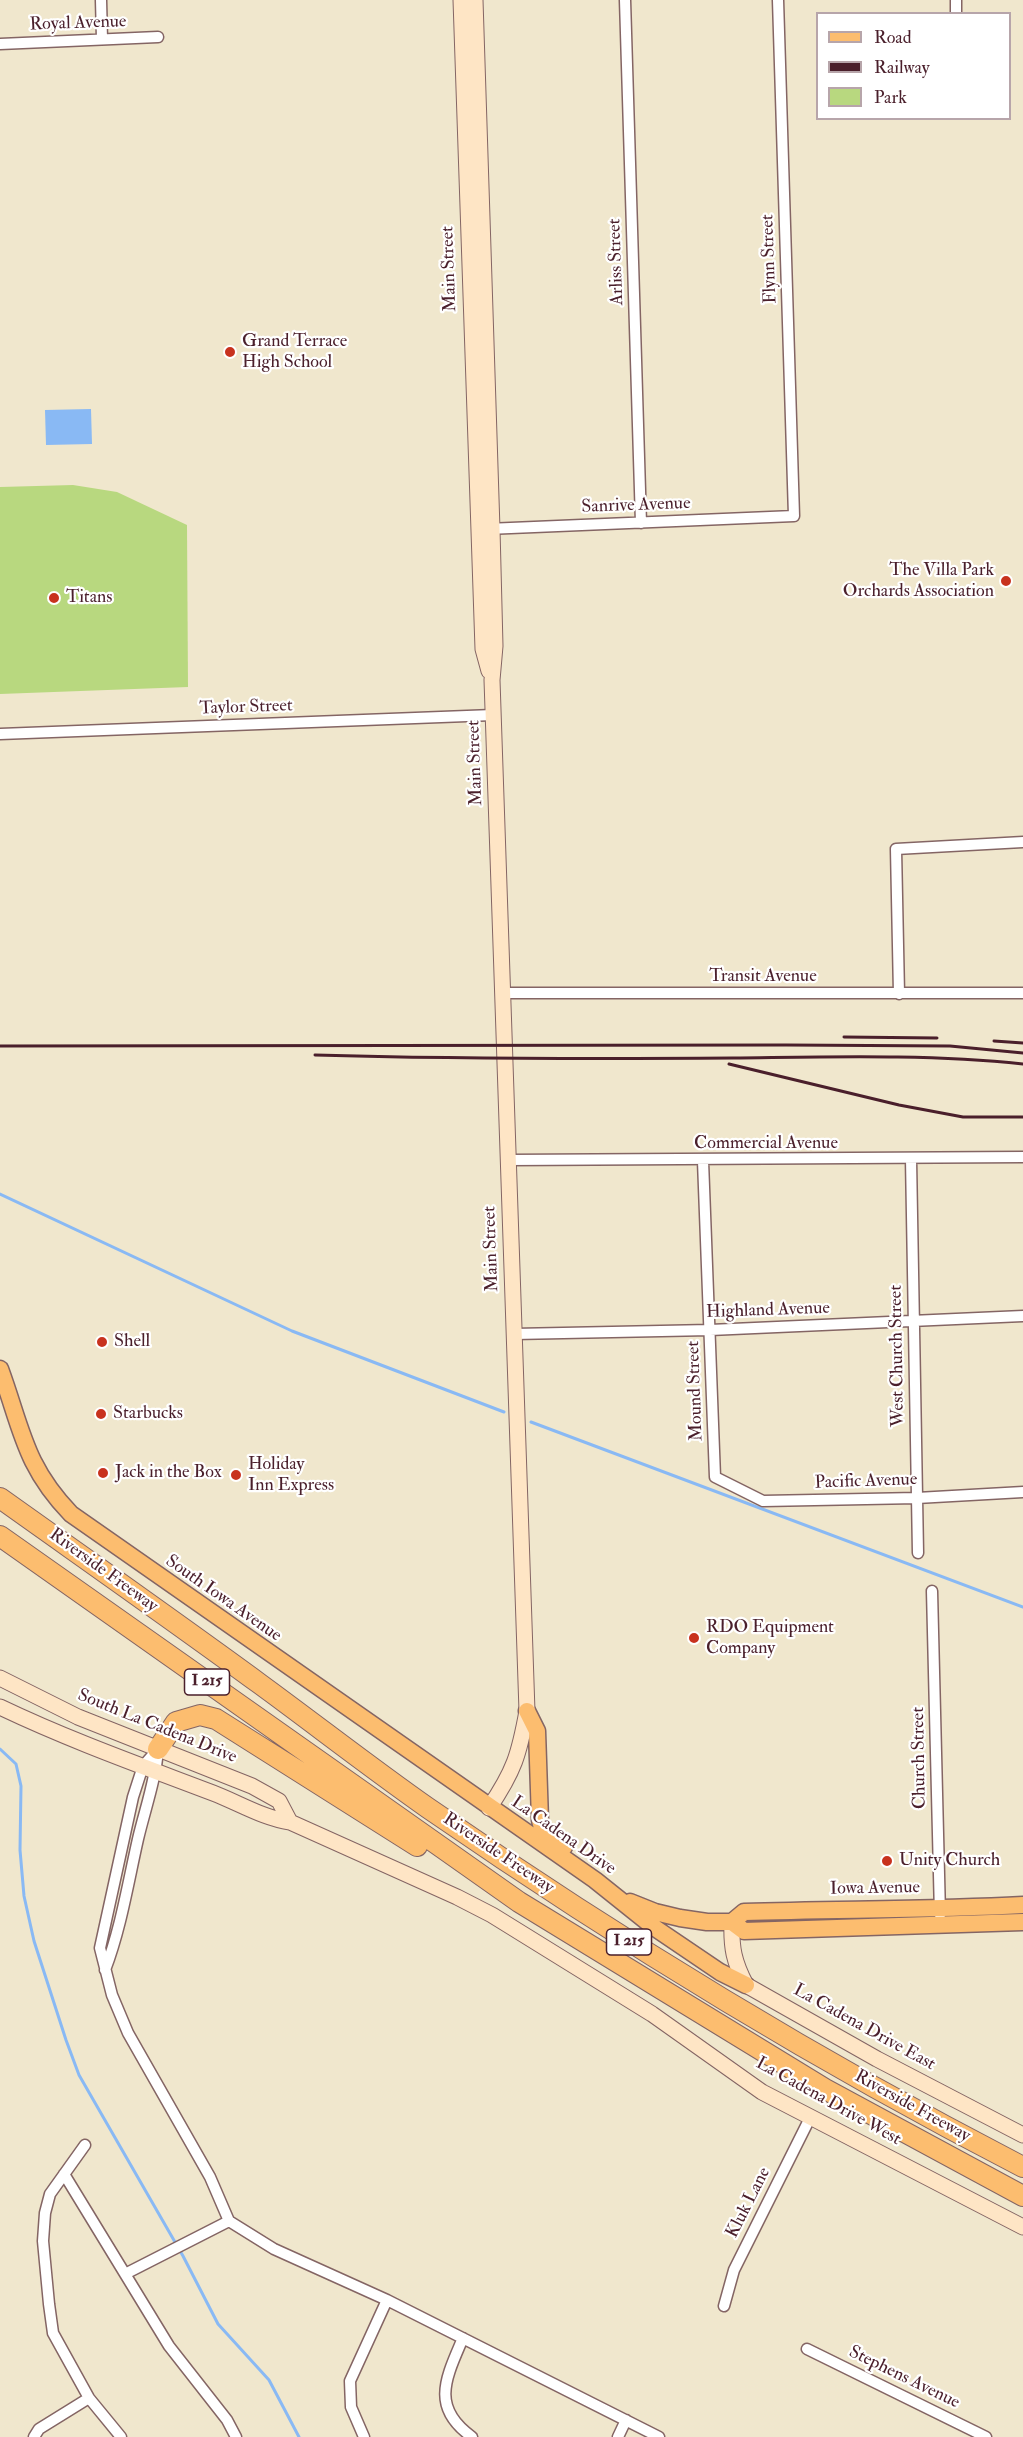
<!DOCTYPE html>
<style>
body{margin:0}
#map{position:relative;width:1023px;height:2437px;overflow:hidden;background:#f0e7cd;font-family:"IM FELL Double Pica",serif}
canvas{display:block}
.legend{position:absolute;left:816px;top:12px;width:195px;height:108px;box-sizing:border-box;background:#fff;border:2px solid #b7a5aa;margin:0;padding:8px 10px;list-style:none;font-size:18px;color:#4a1f2b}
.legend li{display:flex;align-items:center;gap:12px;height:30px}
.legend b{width:30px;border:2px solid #b7a5aa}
</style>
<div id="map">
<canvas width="1023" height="2437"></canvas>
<ul class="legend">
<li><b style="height:8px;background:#fcbd6f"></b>Road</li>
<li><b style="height:8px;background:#4a1f2b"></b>Railway</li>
<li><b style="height:16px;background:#b8d87f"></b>Park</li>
</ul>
</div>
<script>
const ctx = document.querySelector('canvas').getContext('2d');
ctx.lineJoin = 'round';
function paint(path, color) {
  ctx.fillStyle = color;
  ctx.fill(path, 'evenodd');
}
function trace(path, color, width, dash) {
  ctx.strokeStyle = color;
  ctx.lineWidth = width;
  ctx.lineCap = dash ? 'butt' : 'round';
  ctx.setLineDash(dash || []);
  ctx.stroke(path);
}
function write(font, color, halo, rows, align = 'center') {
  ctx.font = font + ' "IM FELL Double Pica",serif';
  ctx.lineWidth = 4.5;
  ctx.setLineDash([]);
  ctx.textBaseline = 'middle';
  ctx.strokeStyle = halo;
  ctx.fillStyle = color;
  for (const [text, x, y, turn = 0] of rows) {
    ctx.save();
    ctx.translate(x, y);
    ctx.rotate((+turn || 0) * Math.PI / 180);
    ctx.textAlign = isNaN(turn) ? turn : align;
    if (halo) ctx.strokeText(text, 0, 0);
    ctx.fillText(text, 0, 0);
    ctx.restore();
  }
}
paint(new Path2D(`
 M73,485L117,492L187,525L188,687L0,694V487Z`), '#b8d87f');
paint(new Path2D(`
 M91,409L92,444L46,445L45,410Z`), '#89b9f4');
trace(new Path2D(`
 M0,1194L292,1331L504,1412
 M531,1422L1023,1607
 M0,1749L16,1764L21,1786L20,1850L24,1896L34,1941L66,2040L79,2075L183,2256L218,2324L269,2380L299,2437`), '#89b9f4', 3);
const street = new Path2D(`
 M101,0L102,39
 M625,0L641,523
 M956,0V14
 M0,44L158,37
 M487,529L794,516L778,0
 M0,734L493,715
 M503,993H1023
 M899,994L896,849L1023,842
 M911,1159L918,1553
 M509,1160L1023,1157
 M703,1161L715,1477L763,1501L917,1498L1023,1492
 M514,1334L710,1330L1023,1316
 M932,1591L940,1915
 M158,1749L143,1766L133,1797L100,1948L112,1995L128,2033L210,2177L229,2221L274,2249L387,2300L659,2437
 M105,1970C121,1928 128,1883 138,1839C145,1809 156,1779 158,1749
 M85,2145L50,2194L45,2213L43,2241L49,2304L53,2333L89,2398L121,2437
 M64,2174L169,2346L227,2420L236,2437
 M125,2274L229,2221
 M724,2306L734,2270L810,2118
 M463,2338C446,2378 430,2407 472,2437
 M807,2349L986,2437
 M34,2437L39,2429L89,2398
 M364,2437L351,2407L350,2381L387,2300
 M618,2437L626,2420`);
const secondary = new Path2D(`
 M461,0L483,649L489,671
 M475,0L492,529L495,646L492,680L527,1711C519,1755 514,1771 489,1808
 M0,1678L78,1717L252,1786L279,1801L290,1822
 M0,1707C69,1740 142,1766 213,1793C239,1803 263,1818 290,1822L457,1897L492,1915L652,2014L762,2092L1023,2227
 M732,1922C731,1948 734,1962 746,1985L877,2059L1023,2135`);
const primary = new Path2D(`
 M0,1369C22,1429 24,1465 71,1514L595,1880L655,1928L720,1972L746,1985
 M527,1711L537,1731L540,1820L542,1828L564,1847
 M630,1902L655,1912L680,1918L707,1922H732L744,1931L1023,1922
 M732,1922L744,1912C837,1909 930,1910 1023,1905`);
const highway = new Path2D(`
 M0,1498C87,1560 174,1621 260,1684C316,1725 371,1768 428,1808C619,1940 817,2061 1023,2167
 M0,1536L519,1902L825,2089L1023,2196
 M158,1749L176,1722L200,1715L216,1719L417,1846`);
trace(street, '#846564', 13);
trace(secondary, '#846564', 17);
trace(primary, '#846564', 19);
trace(highway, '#846564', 22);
trace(street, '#fff', 10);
trace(secondary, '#fee5c5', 15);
trace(primary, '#fcbd6f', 16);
trace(highway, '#fcbd6f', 20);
trace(new Path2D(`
 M844,1037L937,1038
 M994,1041L1023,1043
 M0,1046L786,1045L950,1046L1023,1053
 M315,1055C454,1059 594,1059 733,1058C830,1057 927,1054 1023,1064
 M729,1064L899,1105L963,1117H1023`), '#4a1f2b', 3);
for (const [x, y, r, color] of [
 [230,352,6,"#c8321e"],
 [1006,581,6,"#c8321e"],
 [54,598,6,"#c8321e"],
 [102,1342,6,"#c8321e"],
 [101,1414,6,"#c8321e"],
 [103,1473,6,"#c8321e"],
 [236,1475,6,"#c8321e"],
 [694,1638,6,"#c8321e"],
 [887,1861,6,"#c8321e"]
]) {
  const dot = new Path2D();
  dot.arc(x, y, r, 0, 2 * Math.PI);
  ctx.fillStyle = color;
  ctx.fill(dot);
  trace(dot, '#fff', 2);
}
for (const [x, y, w] of [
 [207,1682,45],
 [629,1942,45]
]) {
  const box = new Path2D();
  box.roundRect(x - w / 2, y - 13, w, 26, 4.5);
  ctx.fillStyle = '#fff';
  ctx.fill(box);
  trace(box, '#4a1f2b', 1.5);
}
write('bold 16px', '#4a1f2b', null, [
 ["I 215",207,1682],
 ["I 215",629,1942]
]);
write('18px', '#4a1f2b', '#fff', [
 ["Royal Avenue",78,24,-2],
 ["Flynn Street",770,259,-92],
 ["Arliss Street",617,262,-92],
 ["Main Street",450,269,-92],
 ["Sanrive Avenue",636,506,-2],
 ["Taylor Street",246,708,-2],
 ["Main Street",476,763,-92],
 ["Transit Avenue",763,977],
 ["Commercial Avenue",766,1144],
 ["Main Street",492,1249,-92],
 ["Highland Avenue",768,1311,-2],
 ["West Church Street",898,1356,-91],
 ["Mound Street",696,1391,-92],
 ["Pacific Avenue",866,1482,-2],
 ["Riverside Freeway",103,1571,36],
 ["South Iowa Avenue",223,1599,35],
 ["South La Cadena Drive",157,1727,22],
 ["Church Street",920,1758,-91],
 ["La Cadena Drive",563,1836,35],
 ["Riverside Freeway",498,1854,34],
 ["Iowa Avenue",875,1889,-1],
 ["La Cadena Drive East",864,2028,29],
 ["La Cadena Drive West",828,2102,29],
 ["Riverside Freeway",912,2107,29],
 ["Kluk Lane",749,2203,-63],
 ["Stephens Avenue",904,2378,26]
]);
write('18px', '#4a1f2b', '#fff', [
 ["Grand Terrace",242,342],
 ["High School",242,363],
 ["The Villa Park",994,571,"right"],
 ["Orchards Association",994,592,"right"],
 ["Titans",66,598],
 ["Shell",114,1342],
 ["Starbucks",113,1414],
 ["Holiday",248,1465],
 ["Inn Express",248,1486],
 ["Jack in the Box",115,1473],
 ["RDO Equipment",706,1628],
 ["Company",706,1649],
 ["Unity Church",899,1861]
], 'left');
</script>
